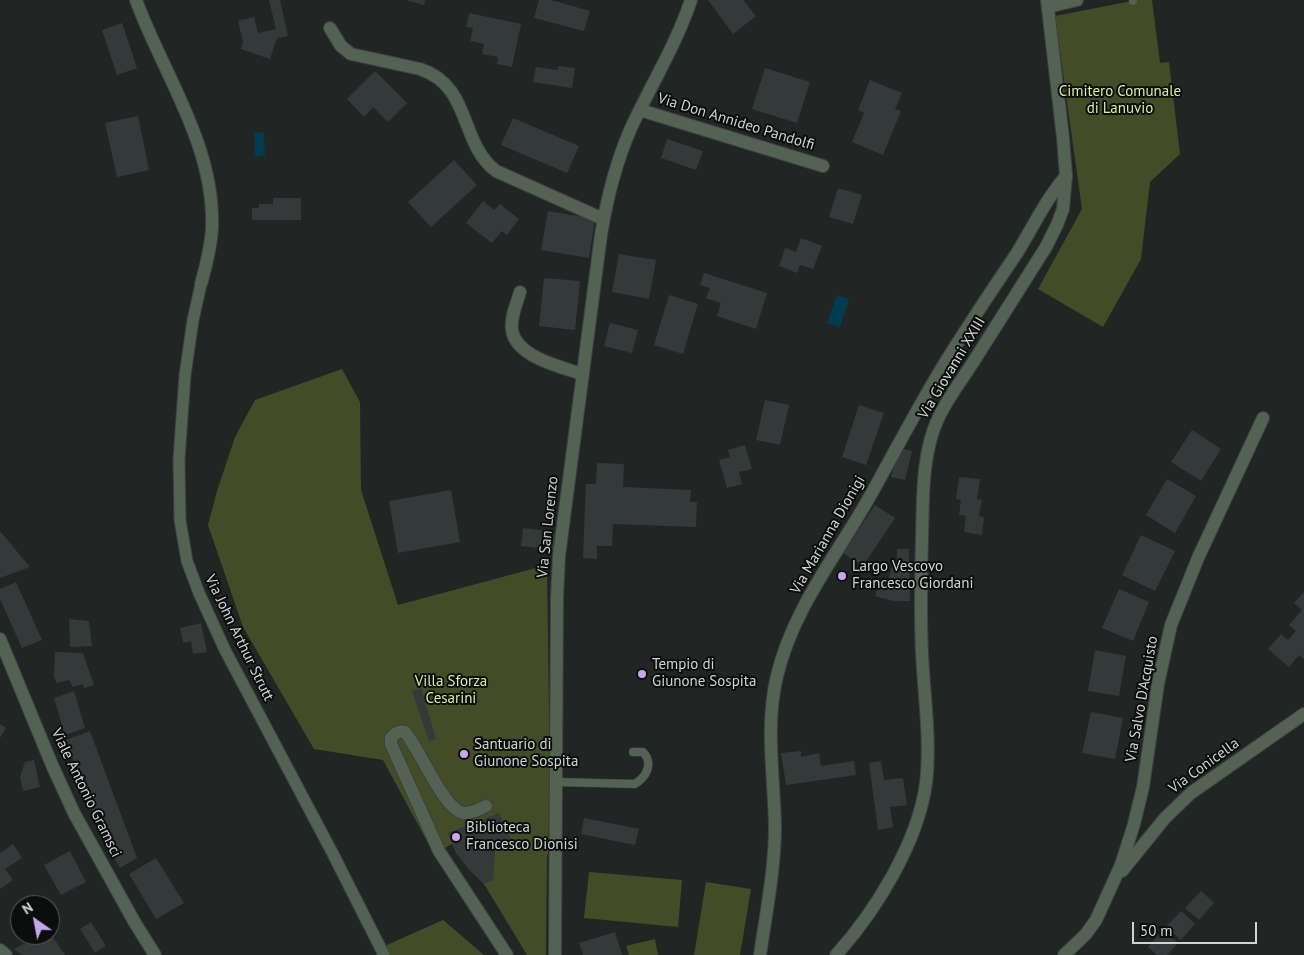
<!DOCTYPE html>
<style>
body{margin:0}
#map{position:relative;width:1304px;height:955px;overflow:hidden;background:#212624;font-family:"PT Sans",sans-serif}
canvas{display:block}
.north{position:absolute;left:10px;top:895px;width:50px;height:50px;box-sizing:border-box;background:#0c0e0d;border:1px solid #5b5d5c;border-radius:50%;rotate:327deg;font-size:14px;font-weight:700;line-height:20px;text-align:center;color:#d1d4d3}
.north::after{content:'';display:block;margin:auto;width:18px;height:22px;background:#c8a6ef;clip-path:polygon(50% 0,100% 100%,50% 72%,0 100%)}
.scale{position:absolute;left:1132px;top:922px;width:125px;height:22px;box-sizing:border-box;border:2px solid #d1d4d3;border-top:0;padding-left:6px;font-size:15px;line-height:18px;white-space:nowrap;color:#d1d4d3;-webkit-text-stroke:4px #0c0e0d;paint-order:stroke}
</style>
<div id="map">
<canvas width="1304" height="955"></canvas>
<div class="north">N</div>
<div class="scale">50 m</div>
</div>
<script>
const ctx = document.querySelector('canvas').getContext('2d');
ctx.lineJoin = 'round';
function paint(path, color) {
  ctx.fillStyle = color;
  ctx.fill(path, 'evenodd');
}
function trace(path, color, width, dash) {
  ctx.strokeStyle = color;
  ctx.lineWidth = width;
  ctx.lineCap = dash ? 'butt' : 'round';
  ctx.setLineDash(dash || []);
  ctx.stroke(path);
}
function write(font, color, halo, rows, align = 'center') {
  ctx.font = font + ' "PT Sans",sans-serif';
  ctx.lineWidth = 4;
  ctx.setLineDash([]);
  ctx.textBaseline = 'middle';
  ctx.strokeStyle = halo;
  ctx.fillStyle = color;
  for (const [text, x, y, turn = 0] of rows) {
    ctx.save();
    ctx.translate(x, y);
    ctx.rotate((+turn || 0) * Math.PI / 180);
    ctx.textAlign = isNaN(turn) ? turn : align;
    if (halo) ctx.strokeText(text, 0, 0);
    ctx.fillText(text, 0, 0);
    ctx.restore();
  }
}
paint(new Path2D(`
 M1137,0H1152L1160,63L1169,62L1180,154L1150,182L1141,259L1103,327L1038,289L1082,209L1055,16Z
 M342,369L360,402L361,490L398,605L547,565L550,786L548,855H547L546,955H527L484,884L457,854L452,844L434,854L383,760L314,749L243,627L208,525L217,491L235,437L255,400Z
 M589,872L682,880L678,927L584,918Z
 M706,882L751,889L740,955H694Z
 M443,920L484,955H383L380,948Z
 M655,939L658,955H629L626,946Z`), '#444b27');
paint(new Path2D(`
 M264,132L265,156H255L254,133Z
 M837,295L849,299L840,327L827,323Z`), '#013d4e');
paint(new Path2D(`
 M269,0H280L288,36L277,38L270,59L241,49L243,42L238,21L254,17L258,33L276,29Z
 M406,0H425L424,5Z
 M539,0H551L590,11L584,31L534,18Z
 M708,0H743L756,16L733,34Z
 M469,13L521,24L512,67L497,64L498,57L482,54L484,44L470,41L473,28L466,27Z
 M122,23L137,68L117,75L102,30Z
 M558,66L575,68L572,88L533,82L536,67L558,70Z
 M765,68L810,82L797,123L752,109Z
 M375,71L407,103L388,122L373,107L364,117L347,99Z
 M870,80L902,93L895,109L901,111L883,155L852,142L864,113L858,110Z
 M138,116L149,170L117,177L105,123Z
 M513,118L579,146L567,173L501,145Z
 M667,139L703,151L696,170L661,158Z
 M454,160L477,185L431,227L408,202Z
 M838,188L862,195L853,224L829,217Z
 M273,198H301V220H252V208H259V204H273Z
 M483,201L494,210L500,204L519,219L507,235L502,231L492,243L466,223Z
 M548,211L595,219L589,258L541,250Z
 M801,238L822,246L813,269L800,265L797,273L779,266L785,248L796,252Z
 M619,254L656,260L649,299L612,292Z
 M704,273L767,293L756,329L717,316L721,303L706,298L710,288L700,285Z
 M544,278L580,281L575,330L539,326Z
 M669,295L698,304L683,354L654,345Z
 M610,323L638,330L632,353L604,346Z
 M765,400L789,405L780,445L756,440Z
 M859,405L884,413L866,465L842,457Z
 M1192,430L1221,449L1201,481L1171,462Z
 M745,445L752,469L739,472L742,484L727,488L719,460L730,457L728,450Z
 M899,448L912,451L905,480L891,477Z
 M597,463L624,464L623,487L691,490L690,502H697L696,527L613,524L612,546H597V559L583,558L586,484H596Z
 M959,477L980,479L977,499L982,500L979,516L984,517L982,535L964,532L966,516L959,515L961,500L956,499Z
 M1167,479L1196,496L1175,533L1146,515Z
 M451,490L460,542L398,553L389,501Z
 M875,505L895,518L863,566L843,553Z
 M523,528L555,532L553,550L521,546Z
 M0,531L30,567L0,578Z
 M1141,535L1175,551L1155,591L1122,575Z
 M897,549H909L910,601H893L875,596L879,582L887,584L892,566H897Z
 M16,582L42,640L22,648L0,599V589Z
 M1119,589L1149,602L1133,641L1102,628Z
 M1304,592V659L1299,655L1289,667L1268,649L1281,634L1288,640L1296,631L1289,625L1302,610L1294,603Z
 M69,619L89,621L92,646L70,647Z
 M201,623L207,652L193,654L191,641L183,643L180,628Z
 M1095,650L1126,656L1119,696L1088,691Z
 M55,652L83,653L94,685L84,688L83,684L73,687L69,680L57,683L54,677Z
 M421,688L436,739L429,741L412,691Z
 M74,691L85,728L65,735L54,698Z
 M1091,712L1123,718L1115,759L1082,753Z
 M0,724L6,728L0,738Z
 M90,731L137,858L120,868L102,837L66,740Z
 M801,751V757L819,753L821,766L854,761L856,775L786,785L781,753Z
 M34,760L40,787L23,791L20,777L25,762Z
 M881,761L884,780L903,778L907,805L890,807L893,827L878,830L869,763Z
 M499,813L511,840L495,848L493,880L484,884L469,870L457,854L448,833Z
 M584,818L639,829L635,845L581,834Z
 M13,844L22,858L5,869L13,880L0,889V853Z
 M70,851L86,882L61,895L44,865Z
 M156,858L184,903L156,919L129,874Z
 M1201,891L1214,903L1199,920L1185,908Z
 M1181,911L1195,924L1181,940L1166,927Z
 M91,922L106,946L95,953L80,929Z
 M1163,930L1178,943L1167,955H1157L1148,947Z
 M615,932L622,955H583L579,943Z
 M50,933L65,955H22L14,949L41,935H50Z`), '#343a3a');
const service = new Path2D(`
 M1133,0V1
 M556,782L635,784C646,777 654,764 643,752H633`);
const pedestrian = new Path2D(`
 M201,284L193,320L185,375L179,459L180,520L187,561L199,593L225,650L333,854L384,955`);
const minor = new Path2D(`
 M136,0C163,74 215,145 212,228C211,247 206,266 201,284
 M1048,7L1077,0
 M330,28L341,46L351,54L420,69C472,86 459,143 496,171L603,219
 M640,110L823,166
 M520,292C517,303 510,318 512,330C516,357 561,367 582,374
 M486,806C479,809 472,814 464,813C445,812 419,748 405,732C399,730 395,733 391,738V744L439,851L507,955
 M1122,871L1165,818L1191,793L1304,714
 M0,950L6,955
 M555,955L557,597L559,556L601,235C607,198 616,162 631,128C651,85 676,45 691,0
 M760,955C766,913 775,869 775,826C774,776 765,725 777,676C793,607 841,550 874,489C895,451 915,413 937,376C962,334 990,293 1017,253C1033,227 1046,199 1066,176
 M1064,955L1086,934L1096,920L1121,865L1134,824L1143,787L1158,684L1171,625L1198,558L1263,418`);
const tertiary = new Path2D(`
 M0,639L52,765L74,813L135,923L155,955
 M836,955C875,912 918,843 926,783C931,740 924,696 922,653C920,614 921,576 922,537C923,504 922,470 931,438C938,411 957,387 972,364C997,325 1021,286 1046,247L1057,225L1063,209L1066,176L1063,138L1047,0`);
trace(service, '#3d4240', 9);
trace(pedestrian, '#3d4240', 13);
trace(minor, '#3d4240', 14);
trace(tertiary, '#3d4240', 14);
trace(service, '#546254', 8);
trace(pedestrian, '#546254', 11);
trace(minor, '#546254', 12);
trace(tertiary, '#546254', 12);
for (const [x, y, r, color] of [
 [842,576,5,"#c8a6ef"],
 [642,674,5,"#c8a6ef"],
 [464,754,5,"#c8a6ef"],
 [456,837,5,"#c8a6ef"]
]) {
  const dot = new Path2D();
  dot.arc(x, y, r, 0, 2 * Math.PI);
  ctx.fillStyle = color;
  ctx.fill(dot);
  trace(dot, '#0c0e0d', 2);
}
write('15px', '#ddeba4', '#0c0e0d', [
 ["Cimitero Comunale",1120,92],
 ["di Lanuvio",1120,109],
 ["Villa Sforza",451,682],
 ["Cesarini",451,699]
]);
write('15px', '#d1d4d3', '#0c0e0d', [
 ["Via Don Annideo Pandolfi",736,122,17],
 ["Via Giovanni XXIII",952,368,-59],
 ["Via San Lorenzo",548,527,-84],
 ["Via Marianna Dionigi",828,535,-60],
 ["Via John Arthur Strutt",239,638,64],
 ["Via Salvo D'Acquisto",1142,699,-80],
 ["Via Conicella",1204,766,-36],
 ["Viale Antonio Gramsci",86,793,64]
]);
write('15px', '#d1d4d3', '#0c0e0d', [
 ["Largo Vescovo",852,567],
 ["Francesco Giordani",852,584],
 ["Tempio di",652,665],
 ["Giunone Sospita",652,682],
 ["Santuario di",474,745],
 ["Giunone Sospita",474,762],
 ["Biblioteca",466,828],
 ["Francesco Dionisi",466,845]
], 'left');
</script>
